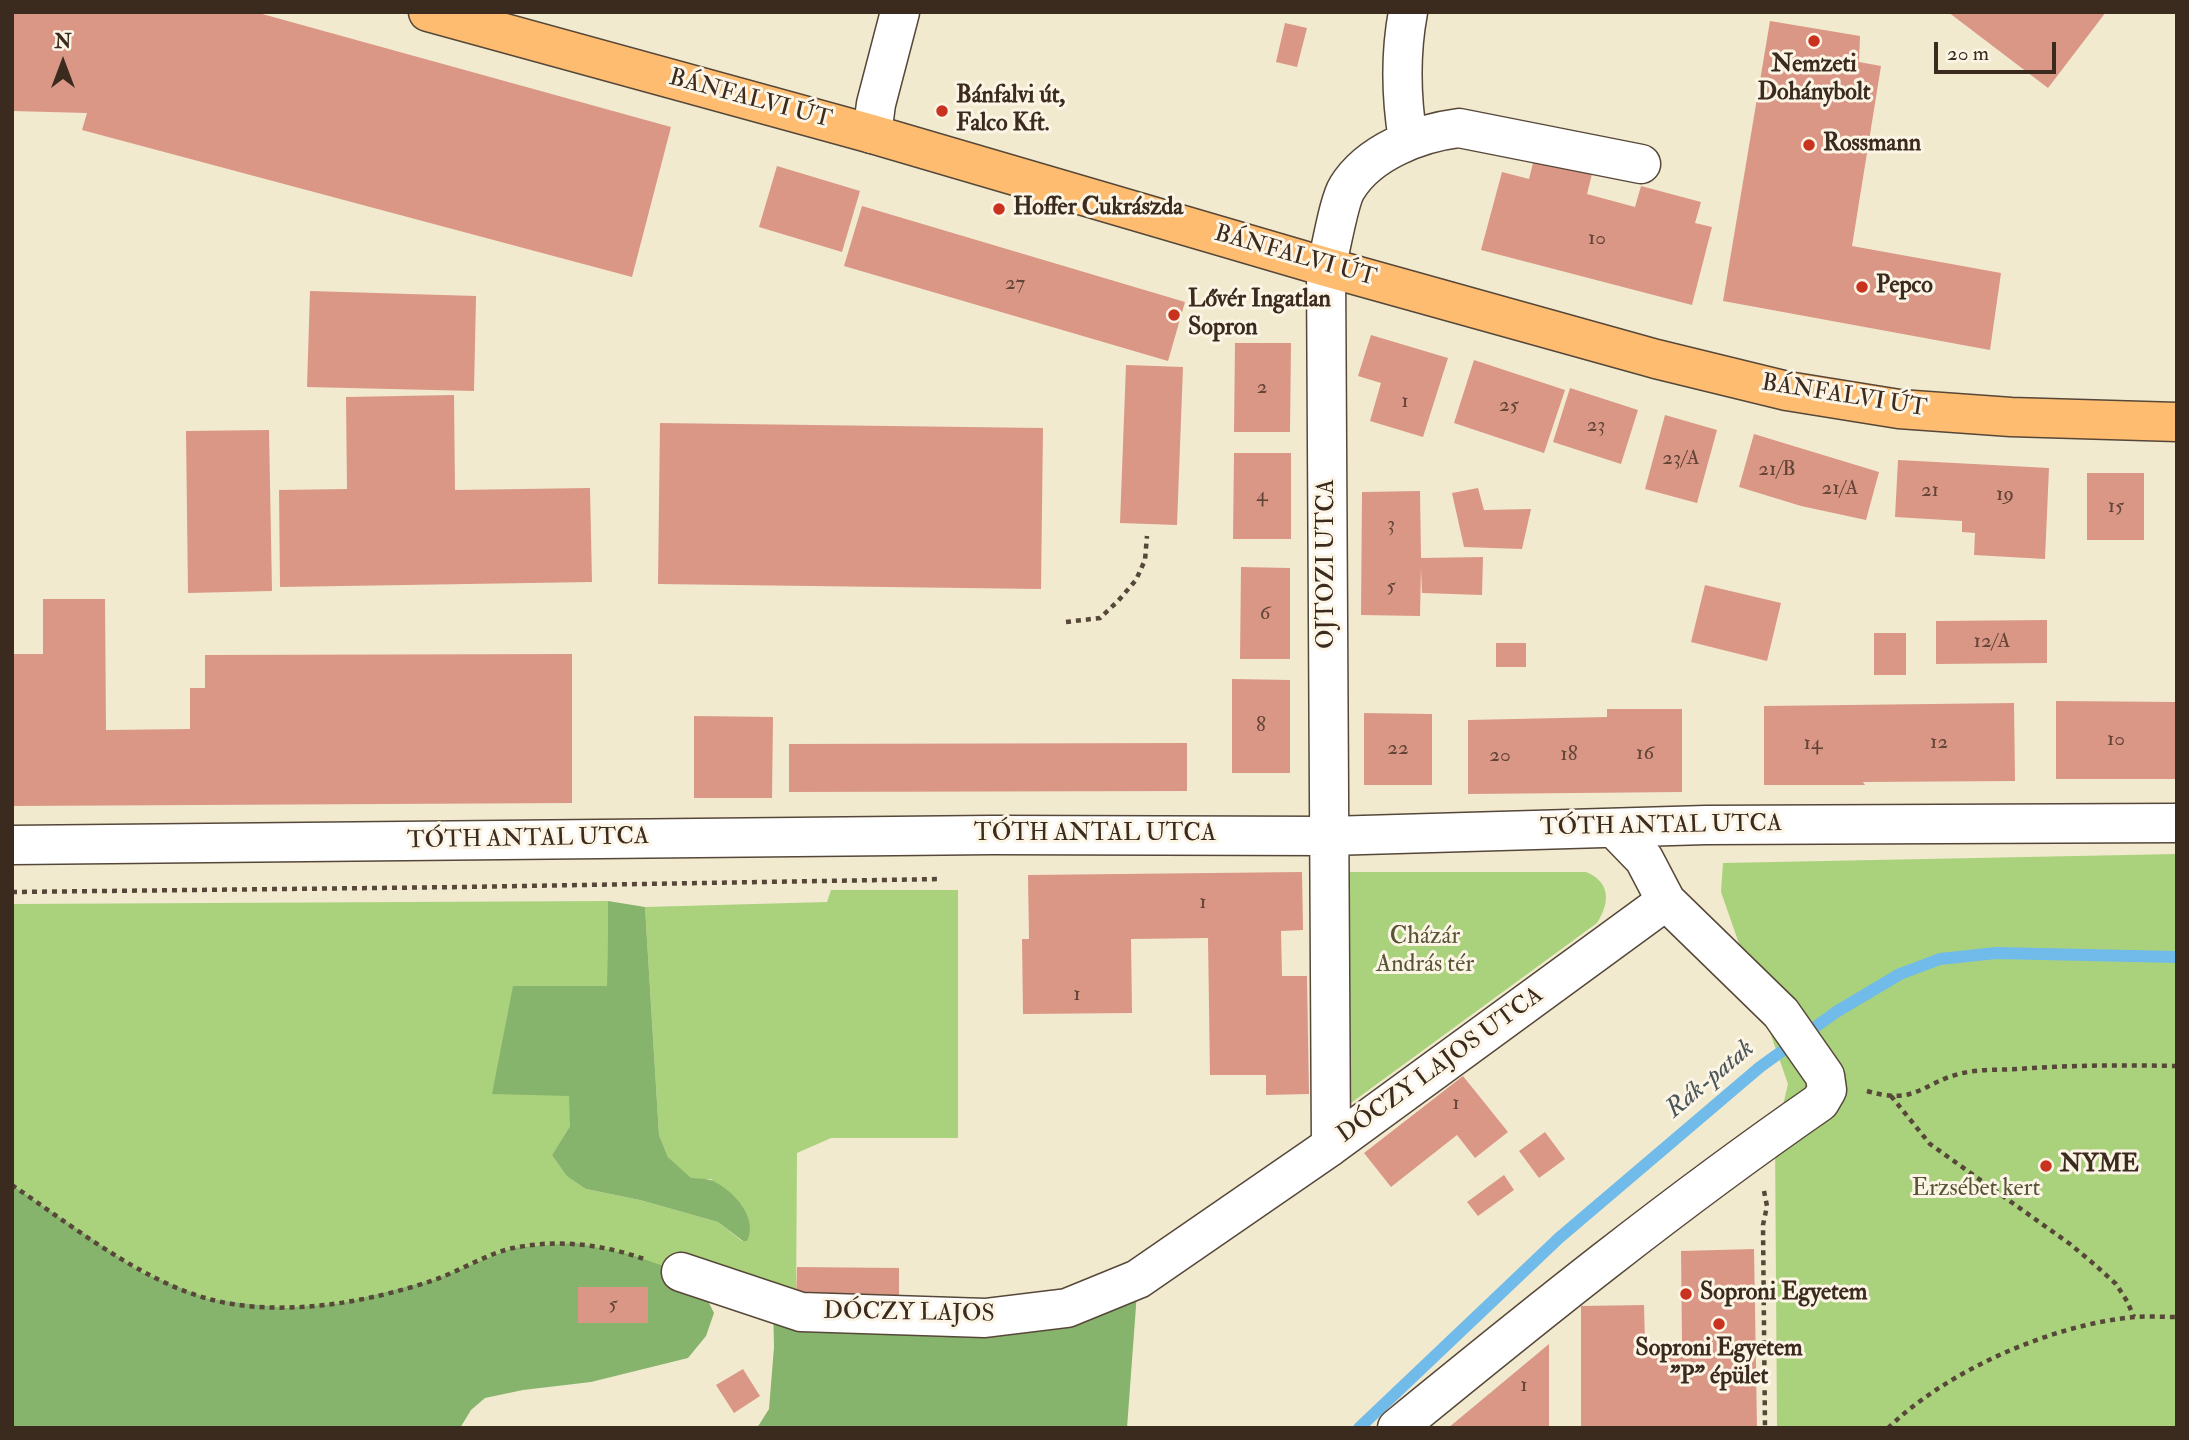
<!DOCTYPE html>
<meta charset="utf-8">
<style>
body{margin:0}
#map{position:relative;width:2189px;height:1440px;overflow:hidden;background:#f1eacf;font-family:"IM FELL Double Pica",serif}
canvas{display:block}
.frame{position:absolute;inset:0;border:14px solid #3b2a1e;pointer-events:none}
.north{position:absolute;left:28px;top:28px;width:70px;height:70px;-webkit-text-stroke:5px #fcf5e5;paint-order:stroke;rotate:0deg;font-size:19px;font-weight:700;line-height:28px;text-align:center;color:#3b2a1e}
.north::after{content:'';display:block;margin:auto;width:24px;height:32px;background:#3b2a1e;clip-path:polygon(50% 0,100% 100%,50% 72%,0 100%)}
.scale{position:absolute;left:1934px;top:42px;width:122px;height:32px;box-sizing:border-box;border:4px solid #3b2a1e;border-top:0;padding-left:9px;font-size:21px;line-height:24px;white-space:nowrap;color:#3b2a1e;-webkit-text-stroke:5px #fcf5e5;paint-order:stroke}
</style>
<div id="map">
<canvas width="2189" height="1440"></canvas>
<div class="frame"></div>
<div class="north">N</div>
<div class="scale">20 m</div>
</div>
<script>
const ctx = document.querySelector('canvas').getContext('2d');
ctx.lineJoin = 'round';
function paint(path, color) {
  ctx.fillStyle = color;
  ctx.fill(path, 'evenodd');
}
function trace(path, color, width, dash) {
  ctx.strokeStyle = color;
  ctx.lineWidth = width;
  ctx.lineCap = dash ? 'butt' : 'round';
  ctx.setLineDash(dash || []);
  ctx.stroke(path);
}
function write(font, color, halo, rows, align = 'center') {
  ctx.font = font + ' "IM FELL Double Pica",serif';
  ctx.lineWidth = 6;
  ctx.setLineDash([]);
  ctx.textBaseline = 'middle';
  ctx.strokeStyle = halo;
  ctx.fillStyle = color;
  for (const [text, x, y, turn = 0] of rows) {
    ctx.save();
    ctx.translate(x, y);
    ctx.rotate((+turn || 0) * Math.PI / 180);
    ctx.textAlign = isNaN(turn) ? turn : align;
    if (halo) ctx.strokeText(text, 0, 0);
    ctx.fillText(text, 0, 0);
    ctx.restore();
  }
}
paint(new Path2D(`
 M2177,854V1428H1777L1775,1139L1788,1084L1721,892L1723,863Z
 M1344,872H1586C1611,882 1610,903 1597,923L1351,1103L1348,1102Z
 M831,890H958V1138H831L797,1153L796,1304L512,1248L433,1280L342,1303L285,1308L209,1299L141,1272L12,1185V904L608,901L607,986L570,1096V1126L552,1155L586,1189L640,1200L718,1222L742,1241H747L711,1179H691L668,1157L659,1135L645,907L827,902Z`), '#aad27d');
paint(new Path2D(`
 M608,901L645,907L659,1135L668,1157L691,1178C698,1179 707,1178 713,1181C733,1190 759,1218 747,1241H743L718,1222L640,1200L586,1189L567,1176L552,1155L570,1126L569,1096L492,1094L513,986H607Z
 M12,1185L141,1272L209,1299L285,1308L342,1303L433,1280L512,1248L575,1243L629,1254L681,1272L703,1291L714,1313L706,1336L688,1358L591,1382L523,1390L485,1398L471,1410L460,1428H12Z
 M1138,1279L1127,1428H757L769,1409L774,1347L773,1303L985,1318Z`), '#87b46c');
trace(new Path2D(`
 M1359,1428L1559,1238L1760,1067L1836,1012L1900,974L1940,959L1996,953L2177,957`), '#70bbe9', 12);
paint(new Path2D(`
 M12,12H255L671,127L632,277L82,130L87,113L12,111Z
 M1948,12H2106L2048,88Z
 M1770,21L1860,36L1859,62L1881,66L1852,246L2001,273L1990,350L1723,301Z
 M1285,23L1307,28L1297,67L1276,62Z
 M1534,159L1592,174L1587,194L1635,207L1641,186L1701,202L1695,223L1712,227L1692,305L1481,250L1502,172L1529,179Z
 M777,166L860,191L842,252L759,227Z
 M862,206L1185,302L1168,361L844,266Z
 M310,291L476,296L474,391L307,387Z
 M1371,335L1448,358L1423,437L1370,421L1381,383L1358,376Z
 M1235,343H1291L1290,432H1234Z
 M1474,360L1565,390L1544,453L1454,423Z
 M1126,365L1183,367L1177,525L1120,523Z
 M1570,388L1638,410L1621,464L1553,442Z
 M454,395L455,490L590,488L592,582L280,587L279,490L347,489L346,397Z
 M1665,415L1717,430L1697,503L1645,489Z
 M660,423L1043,428L1041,589L658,584Z
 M269,430L272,591L188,593L186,431Z
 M1754,434L1879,472L1866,520L1801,506L1739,487Z
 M1234,453H1291V539H1233Z
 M1898,460L2049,468L2045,559L1974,555L1975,533L1962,532V521L1895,517Z
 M2087,473H2144V540H2087Z
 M1478,488L1484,510L1531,509L1522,549L1464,547L1452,493Z
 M1420,491L1421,558L1483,557L1482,595L1422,593L1421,568L1420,616L1361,615L1362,492Z
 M1241,567L1290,568V659H1240Z
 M1705,585L1781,603L1767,661L1691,642Z
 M43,599H105L106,730L190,729V688H205V655L572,654V803L12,806V654H43Z
 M2047,620V663L1936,664V621Z
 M1874,633H1906V675H1874Z
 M1496,643H1526V667H1496Z
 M1232,679L1290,680V773H1232Z
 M2056,701L2177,702V779H2056Z
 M2014,703L2015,781L1863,782L1865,785H1764V706Z
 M1607,709H1682V792L1468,794V720L1607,717Z
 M1364,713L1432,714V785H1364Z
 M694,716L773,717L772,798H694Z
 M1187,743V791L789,792V744Z
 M1302,872L1303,930L1281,931L1282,976H1307L1309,1094L1266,1095V1075H1210L1208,938L1131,939L1132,1013L1023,1014L1022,939H1029L1028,875Z
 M1463,1076L1508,1132L1475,1158L1457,1135L1391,1187L1364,1153Z
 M1545,1132L1565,1159L1539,1178L1519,1151Z
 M1504,1175L1514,1190L1478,1216L1467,1202Z
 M1754,1249L1757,1428H1581V1306L1644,1305L1645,1343L1682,1342L1681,1251Z
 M797,1267L899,1268V1305L796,1304Z
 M578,1287H648V1323H578Z
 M1549,1344V1428H1448Z
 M743,1369L760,1396L734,1413L716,1385Z`), '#db9786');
const minor = new Path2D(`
 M872,134L876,104L900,12
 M1408,140C1401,97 1400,55 1408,12
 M12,845L992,835L1329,836L1706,825L2177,823
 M1331,1146L1326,267C1331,250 1339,200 1347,188C1369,152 1419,133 1459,128L1641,164
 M681,1272L801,1312L985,1318L1067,1308L1138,1279L1331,1146L1666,901L1644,859L1614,828
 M1397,1428C1535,1315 1674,1203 1820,1102L1827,1090L1825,1076L1781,1013L1666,901`);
const major = new Path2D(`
 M428,12L872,134L1326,267L1656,359L1787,391L1899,409L2011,417L2177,422`);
trace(minor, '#564739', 41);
trace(major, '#564739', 41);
trace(new Path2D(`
 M1066,622L1100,618L1118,601L1136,580L1145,560L1147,536
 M12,892L464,887L941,879
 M1867,1091C1917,1106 1922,1082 1963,1073C1980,1069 1999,1070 2017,1069C2070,1065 2123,1065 2177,1066
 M1891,1096L1930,1144L2070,1244L2094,1264L2116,1284L2127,1301L2134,1317
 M12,1185C71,1225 141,1281 209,1299C279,1318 367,1303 434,1280C460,1271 486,1254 513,1248C556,1239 602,1244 644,1259
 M1764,1191L1767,1206L1763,1225L1765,1428
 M1888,1428C1948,1370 2051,1325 2134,1317C2148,1316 2163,1317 2177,1317`), '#564739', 4.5, [5, 5]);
trace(minor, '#fff', 38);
trace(major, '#febc70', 38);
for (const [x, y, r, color] of [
 [1814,41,7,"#c8321e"],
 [942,111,7,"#c8321e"],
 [1809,145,7,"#c8321e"],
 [999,209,7,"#c8321e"],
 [1862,287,7,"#c8321e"],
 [1174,315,7,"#c8321e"],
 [2046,1166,7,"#c8321e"],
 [1686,1294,7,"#c8321e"],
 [1719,1324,7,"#c8321e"]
]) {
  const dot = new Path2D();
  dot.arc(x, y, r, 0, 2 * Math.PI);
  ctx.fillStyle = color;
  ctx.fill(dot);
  trace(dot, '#fcf5e5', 2.5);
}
write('21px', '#634538', null, [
 ["10",1597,239],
 ["27",1015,284],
 ["2",1262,388],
 ["1",1405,402],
 ["25",1509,406],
 ["23",1596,426],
 ["23/A",1681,459],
 ["21/B",1777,470],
 ["21/A",1840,489],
 ["21",1930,491],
 ["19",2005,495],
 ["4",1262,496],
 ["15",2116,507],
 ["3",1391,525],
 ["5",1391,587],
 ["6",1265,614],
 ["12/A",1992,642],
 ["8",1261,726],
 ["10",2116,740],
 ["12",1939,743],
 ["14",1813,744],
 ["22",1398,749],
 ["16",1645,754],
 ["18",1569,755],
 ["20",1500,756],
 ["1",1203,903],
 ["1",1077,995],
 ["1",1456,1104],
 ["5",613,1305],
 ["1",1524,1386]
]);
write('bold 24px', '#3b2a1e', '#fcf5e5', [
 ["Nemzeti",1814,66,"center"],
 ["Dohánybolt",1814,94,"center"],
 ["Bánfalvi út,",956,97],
 ["Falco Kft.",956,125],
 ["Rossmann",1823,145],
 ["Hoffer Cukrászda",1013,209],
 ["Pepco",1876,287],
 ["Lővér Ingatlan",1188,301],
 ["Sopron",1188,329],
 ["NYME",2060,1166],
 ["Soproni Egyetem",1700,1294],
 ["Soproni Egyetem",1719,1350,"center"],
 ["\"P\" épület",1719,1378,"center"]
], 'left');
write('24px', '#3b2a1e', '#fcf5e5', [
 ["BÁNFALVI ÚT",750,100,15],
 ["BÁNFALVI ÚT",1295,257,16],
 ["BÁNFALVI ÚT",1844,397,9],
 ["OJTOZI UTCA",1328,564,-90],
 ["TÓTH ANTAL UTCA",1661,827,-1],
 ["TÓTH ANTAL UTCA",1095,835],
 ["TÓTH ANTAL UTCA",528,840,-1],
 ["DÓCZY LAJOS UTCA",1441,1066,-36],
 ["DÓCZY LAJOS",909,1314,1]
]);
write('24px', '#575436', '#fcf5e5', [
 ["Cházár",1425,938],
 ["András tér",1425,966],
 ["Erzsébet kert",1976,1190]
]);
write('italic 26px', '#4b565b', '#fcf5e5', [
 ["Rák-patak",1711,1080,-40]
]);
</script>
